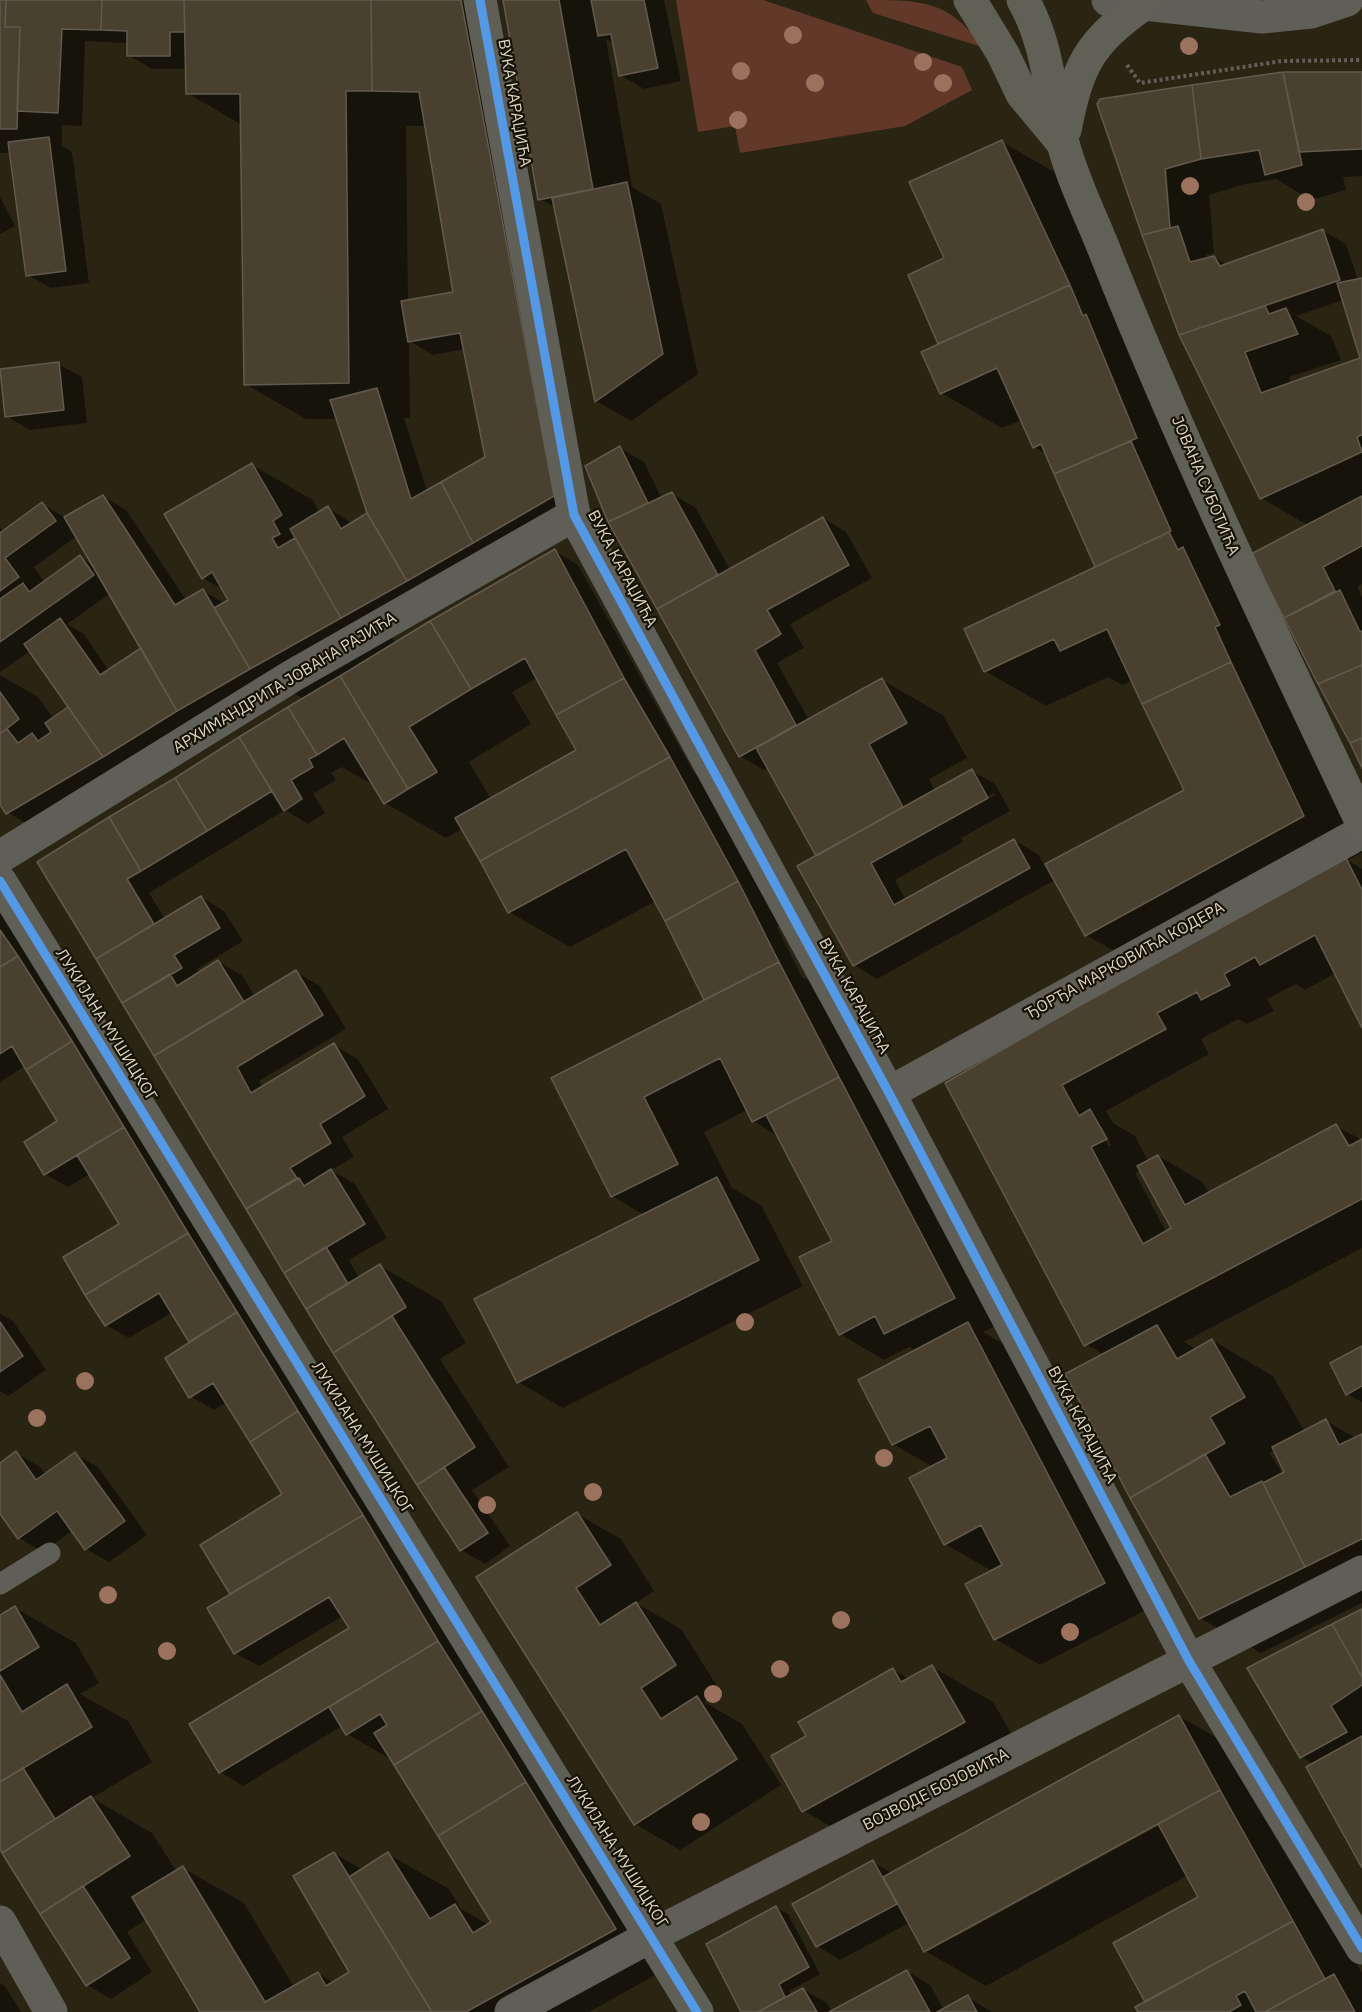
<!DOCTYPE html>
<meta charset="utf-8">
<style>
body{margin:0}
canvas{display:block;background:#2a2413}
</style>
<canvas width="1362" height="2012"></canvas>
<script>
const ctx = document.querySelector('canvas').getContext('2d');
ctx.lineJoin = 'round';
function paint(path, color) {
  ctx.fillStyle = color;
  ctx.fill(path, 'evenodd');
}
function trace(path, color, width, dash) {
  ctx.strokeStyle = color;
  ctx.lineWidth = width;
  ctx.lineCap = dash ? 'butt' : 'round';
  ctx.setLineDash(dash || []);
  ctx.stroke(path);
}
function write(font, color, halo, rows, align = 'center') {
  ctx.font = font + ' "IBM Plex Sans",sans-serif';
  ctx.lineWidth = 4.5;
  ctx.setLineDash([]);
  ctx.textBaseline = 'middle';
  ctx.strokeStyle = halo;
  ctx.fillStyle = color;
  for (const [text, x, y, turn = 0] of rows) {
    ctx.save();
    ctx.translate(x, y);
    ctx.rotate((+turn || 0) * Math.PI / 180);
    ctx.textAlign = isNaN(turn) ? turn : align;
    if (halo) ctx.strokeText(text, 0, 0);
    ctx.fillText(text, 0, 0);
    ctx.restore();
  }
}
paint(new Path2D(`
 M676,0H763L962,67L972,90L905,126L740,153L735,126L698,132Z
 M866,0C920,0 950,0 982,47L873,13Z`), '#623829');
paint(new Path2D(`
 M0,0H482L576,510L383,621L396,644L555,551L578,565L694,773L731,794L798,916L777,927L802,977L840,999L999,1324L983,1332L1012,1349L1148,1609L1040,1665L995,1639L1002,1563L990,1570L945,1544L933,1467L893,1444L916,1351L909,1347L884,1360L840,1334L834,1241L779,1137L753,1121L747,1110L704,1132L732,1188L761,1205L803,1286L563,1408L518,1382L644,1215L612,1196L553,1079L706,1001L656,901L570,947L509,912L463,828L446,838L385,803L375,786L342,767L331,773L336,780L313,794L325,813L308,824L285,810L149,893L165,919L201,897L224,911L243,941L197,969L200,974L218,962L242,975L255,997L296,972L320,986L346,1029L259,1081L263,1088L334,1045L358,1059L388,1109L342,1137L354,1157L331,1170L355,1184L387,1238L349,1260L359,1278L380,1266L441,1301L466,1343L440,1359L509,1467L472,1490L510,1546L485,1564L461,1550L307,1309L39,863L304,699L274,682L31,826L7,812L0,802V675L38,697L54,719L70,708L30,651L0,672V528L5,531L42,504L66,518L103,496L126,510L186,600L203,591L225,603L230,600L224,590L203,578L252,465L313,500L320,513L328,508L353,524L369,514L338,419H306L245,384L242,125L187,93V69H152L128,55V43L85,41L82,126L62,125V146L72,152L89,283L51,288L28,275L11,153H0ZM406,126H426L454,293L408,301ZM409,341L433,355L465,349L487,458L427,491L404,418H410ZM77,536L94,565L80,557L44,582L34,567ZM111,593L143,648L109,671L84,634L67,624ZM537,678L578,750L491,799L469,762L531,724L512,692Z
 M505,0H664L681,81L644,89L620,75L614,44L606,39L632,187L661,204L698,374L631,421L596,401L556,208L540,199Z
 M1362,73V176L1343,177L1346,190L1311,200L1276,179L1246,184L1209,195L1214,253L1206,255L1207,259L1214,257L1227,265L1323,231L1346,244L1358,280L1362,279V584L1357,587L1362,597V767L1253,555L1314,523L1313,521L1306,524L1261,498L1180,334L1099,104ZM1163,162H1166L1170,211L1166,204ZM1343,300L1362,359L1291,384L1289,377L1341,360L1331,336L1296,316Z
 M1002,142L1063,177L1362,847V853L1348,860L1362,869V1025L1336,973L1305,990L1296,984L1267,999L1274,1011L1247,1024L1238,1019L1201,1039L1209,1054L1106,1111L1113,1123L1135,1136L1148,1161L1158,1156L1203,1182L1209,1194L1336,1126L1362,1140V1248L1184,1342L1196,1349L1212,1340L1273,1376L1305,1432L1326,1421L1356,1438L1362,1435V1603L1261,1653L1200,1618L1104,1355L1086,1344L947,1084L1146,969L1086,935L1186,790L1133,680L1122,685L1108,677L1046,706L985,671L1097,568L1048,455L1034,447L1022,420L1002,428L941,393L940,345L910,276L946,259ZM1098,1127H1102L1111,1145L1109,1146ZM1141,1170L1173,1229L1166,1232L1135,1173ZM1275,1450L1286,1473L1283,1475L1270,1453Z
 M0,197L15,226L0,234Z
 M58,364L82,377L87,423L30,430L7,416Z
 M620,448L644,462L662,499L672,494L696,508L730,570L823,518L846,532L872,578L790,624L804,648L777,663L809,720L882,680L943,715L967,758L929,779L935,791L972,771L995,784L1010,811L961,838L963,842L895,880L906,900L1014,840L1038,854L1053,881L877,979L854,965L819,856L768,767L764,770L740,756L610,522L587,466ZM994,793L995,795L950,820V817Z
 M0,913L2,914L675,1964L589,2012H203L147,1919L127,1932L152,1972L111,1999L87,1985L41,1913L0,1845V1617L15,1608L76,1643L99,1683L80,1694L128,1721L152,1762L92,1798L152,1833L177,1872L183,1868L244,1903L294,1987L318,1973L334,1983L351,1973L334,1853L363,1870L388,1854L449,1889L461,1909L489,1925L493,1922L392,1760L347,1734L342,1726L243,1786L220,1772L351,1629L343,1616L259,1666L235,1653L232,1595L202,1546L284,1494L227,1402L214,1410L190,1396L191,1342L173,1312L129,1338L106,1325L121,1224L90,1174L68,1187L45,1174L59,1122L25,1066L0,1082Z
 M0,1314L13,1321L46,1370L8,1396L0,1391Z
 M1362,1348V1402L1347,1394Z
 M17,1453L40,1467L46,1475L75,1454L98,1467L147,1535L109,1562L86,1549L73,1530L43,1552L19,1538L0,1511V1465Z
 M577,1514L621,1539L654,1591L636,1603L681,1629L720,1691L704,1702L742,1724L781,1785L680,1850L635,1824L478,1577Z
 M1362,1611V1862L1314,1764L1301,1757Z
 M932,1667L993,1702L1025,1757L864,1846L804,1811L808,1737L893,1670L910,1679Z
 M1179,1716L1240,1751L1362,1973V2012H1139L1200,1897L1188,1875L986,1986L925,1951L909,1923L840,1960L817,1946L873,1862L892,1873ZM1164,1819L1165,1822L955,1937V1933Z
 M776,1908L788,1914L820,1974L789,1991L792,1996L803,1989L827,2003L832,2012H743Z
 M907,1971L930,1985L944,2010L968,1997L992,2012H832Z
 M0,1983L5,1986L21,2012H0Z`), '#0007');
const building = new Path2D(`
 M0,0H6L5,27H20L17,129H0Z
 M6,0H102L101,30L62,29L58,113L17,111L20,27H5Z
 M102,0H184L185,32H170V56H127V31L101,30Z
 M184,0H371L372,91H346L349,383L244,385L240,94H186Z
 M371,0H461L554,496L473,543L441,482L485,457L460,333L408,342L401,301L453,292L419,92L372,91Z
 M503,0H559L593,189L538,200Z
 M591,0H644L658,68L619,76L611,34L598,36Z
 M1283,72H1362V149L1299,152Z
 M1283,72L1302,165L1265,175L1259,150L1201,159L1192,85Z
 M1192,85L1201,159L1165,169L1170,228L1142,235L1097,104L1100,99Z
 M49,137L66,271L26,276L8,142Z
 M1002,140L1070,285L938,344L908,275L944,258L909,182Z
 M627,182L663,354L595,402L552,198Z
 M1178,226L1190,262L1214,256L1220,266L1323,229L1340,280L1179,335L1142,235Z
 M1362,278V435L1357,437L1362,452L1260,499L1179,335L1265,306L1269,314L1286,308L1298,334L1245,352L1261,393L1360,358L1337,283Z
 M1070,285L1083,316L1086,314L1137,438L1054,474L1041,444L1033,448L997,368L940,394L921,352Z
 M59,362L64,410L5,417L0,369Z
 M377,388L411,499L441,482L473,543L407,581L367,513L330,400Z
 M1131,441L1171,531L1095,567L1054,474Z
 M620,446L648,503L608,522L585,466Z
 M252,463L282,515L273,521L280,534L272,538L278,548L295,538L341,618L250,669L214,608L228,600L212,572L202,579L164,514Z
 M672,492L718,575L657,609L608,522Z
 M103,495L175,605L203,589L250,669L177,711L64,517Z
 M1362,496V546L1323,567L1335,591L1284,618L1251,554Z
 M42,502L56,521L5,558L19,577L0,591V533Z
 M328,506L341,529L367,513L407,581L341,618L290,529Z
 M823,517L849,565L767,610L781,634L755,650L796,725L739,757L657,609Z
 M1169,532L1178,550L1183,547L1220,625L1215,627L1231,662L1142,704L1107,629L1060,651L1054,639L984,672L964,629Z
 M555,549L624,678L556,715L525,658L471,689L430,621Z
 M80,555L94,575L0,642V599L23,583L29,592Z
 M1340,590L1360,632L1362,631V665L1318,684L1284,618Z
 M60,618L100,675L141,648L177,711L103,757L24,644Z
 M430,621L471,689L409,727L437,772L408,789L340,676Z
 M1231,662L1304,816L1085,936L1045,864L1184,790L1142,704Z
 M1362,665V738L1350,743L1318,684Z
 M340,676L408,789L384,804L344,738L317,755L288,707Z
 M624,678L670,757L480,861L455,818L576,750L556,715Z
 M882,678L907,723L869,744L903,807L816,856L756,748Z
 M0,692L19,719L0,734Z
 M68,707L103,757L6,814L0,805V734L7,729L18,743L32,733L38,741L51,732L45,723Z
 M288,707L317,755L309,759L313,767L291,780L302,799L284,811L239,737Z
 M239,737L272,791L207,831L175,778Z
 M1362,738V768L1350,743Z
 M670,757L738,881L665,921L626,849L508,913L480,861Z
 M972,769L988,798L871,863L894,905L1014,839L1030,868L853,966L797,866Z
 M175,778L207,831L141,871L109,817Z
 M109,817L141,871L127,879L154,924L96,959L37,862Z
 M1346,858L1362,890V1028L1315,935L1260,965L1255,957L1224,974L1230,985L1201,1000L1197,992L1157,1013L1166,1029L1062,1085L1079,1116L1090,1109L1107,1139L1091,1147L1143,1244L1171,1228L1137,1166L1158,1155L1185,1205L1336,1124L1349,1146L1362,1139V1199L1084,1346L945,1083L1121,981Z
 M738,881L779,962L704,1000L665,921Z
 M201,896L220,928L174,955L182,968L122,1003L96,959Z
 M0,930L18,956L0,967Z
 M18,956L72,1041L26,1070L12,1046L0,1054V967Z
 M218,960L244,1002L154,1056L122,1003L170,974L177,986Z
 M779,962L839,1077L752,1122L720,1058L644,1097L678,1164L611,1197L551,1078Z
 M296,970L323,1015L237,1067L251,1093L334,1043L365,1096L320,1124L331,1143L290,1168L297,1178L246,1209L154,1056Z
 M72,1041L124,1127L44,1175L24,1142L57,1121L26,1070Z
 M839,1077L955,1298L884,1334L875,1316L839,1335L799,1257L832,1241L766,1115Z
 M124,1127L188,1233L85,1295L63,1257L119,1224L77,1155Z
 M331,1169L365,1224L284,1273L246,1209L299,1178L304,1186Z
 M717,1177L759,1260L517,1383L474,1299Z
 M188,1233L237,1312L189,1342L159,1293L105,1326L85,1295Z
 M326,1247L348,1284L306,1309L284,1273Z
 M380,1264L406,1307L333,1353L306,1309Z
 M237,1312L298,1411L250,1442L213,1383L189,1398L165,1358Z
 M392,1316L475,1447L417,1485L333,1353Z
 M0,1322L23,1356L0,1372Z
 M968,1322L1105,1583L994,1640L965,1584L1002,1565L981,1525L944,1545L909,1478L947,1458L930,1426L892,1445L858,1380Z
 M1157,1325L1177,1359L1212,1339L1245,1397L1210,1417L1225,1443L1130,1498L1065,1374Z
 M1362,1346V1386L1346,1395L1330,1363Z
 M298,1411L363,1515L230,1594L200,1545L282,1494L250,1442Z
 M1326,1419L1339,1445L1362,1434V1539L1305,1567L1263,1483L1284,1472L1272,1447Z
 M16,1451L36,1480L75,1452L125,1521L85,1550L57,1511L18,1539L0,1514V1463Z
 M1205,1454L1230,1497L1262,1481L1305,1567L1199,1619L1130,1498Z
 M444,1467L488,1533L460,1551L417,1485Z
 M577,1512L611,1565L576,1588L600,1625L636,1602L676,1665L641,1688L661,1719L697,1696L737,1759L634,1825L476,1577Z
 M363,1515L438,1641L219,1773L189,1724L349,1628L329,1597L234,1654L207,1608Z
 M15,1606L39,1647L0,1671V1615Z
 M1362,1609V1677L1332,1624Z
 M1332,1624L1362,1677V1685L1331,1706L1347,1732L1300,1758L1247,1668Z
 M438,1641L482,1711L394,1765L374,1733L387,1725L380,1714L346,1735L329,1707Z
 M932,1665L965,1722L802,1812L771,1756L806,1736L798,1722L893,1668L901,1682Z
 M0,1675L22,1712L67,1684L92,1727L0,1782Z
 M482,1711L526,1782L438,1836L394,1765Z
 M1179,1715L1220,1790L924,1952L883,1877Z
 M1362,1736V1868L1306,1767Z
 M23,1768L55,1819L2,1853L0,1849V1782Z
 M526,1782L616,1929L466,2012H432L349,1877L388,1852L430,1919L455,1904L473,1933L491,1922L438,1836Z
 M1220,1790L1293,1921L1145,2002L1113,1943L1198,1897L1158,1824Z
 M91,1796L130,1856L40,1914L2,1853Z
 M334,1852L432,2012H200L132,1897L183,1866L265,2002L318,1972L326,1986L349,1972L293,1876Z
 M873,1860L897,1904L816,1947L792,1904Z
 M83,1886L130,1958L86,1986L40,1914Z
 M776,1906L809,1967L779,1984L785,1997L758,2012H741L706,1944Z
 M1293,1921L1325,1979L1265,2012H1256L1245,1991L1236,1996L1241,2005L1229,2012H1138L1135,2007Z
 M907,1970L930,2012H829Z
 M1334,1974L1355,2012H1265L1325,1979Z
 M803,1988L817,2012H758Z
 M968,1995L977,2012H937Z`);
paint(building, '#4a4030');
trace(building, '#625a4d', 1.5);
trace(new Path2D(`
 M1127,65L1140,83L1282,61L1362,60`), '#616058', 4, [3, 3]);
trace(new Path2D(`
 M0,1584L50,1553`), '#5f5f58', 21);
trace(new Path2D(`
 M480,0L574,515L889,1093L1189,1661L1362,1948
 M1108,0L1262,17L1311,12L1347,0
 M0,857L292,676L574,515
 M0,881L697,2012
 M889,1093L1362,832
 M0,1922L51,2012`), '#5f5f58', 33);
trace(new Path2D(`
 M511,2012L651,1936L1362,1572`), '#5f5f58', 33);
trace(new Path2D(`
 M970,0L1003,54L1022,94L1062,142
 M1023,0C1049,45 1049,94 1063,143C1073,182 1093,220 1107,257C1184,450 1273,636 1362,823
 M1065,130C1078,65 1088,44 1142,5`), '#616057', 33);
trace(new Path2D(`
 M480,0L574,515L889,1093L1189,1661L1362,1948
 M0,881L697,2012`), '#5399e6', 9);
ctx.fillStyle = '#9b725e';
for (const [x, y] of [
 [793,35],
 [1189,46],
 [923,62],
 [741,71],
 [815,83],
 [943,83],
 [738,120],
 [1190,186],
 [1306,202],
 [745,1322],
 [85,1381],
 [37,1418],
 [884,1458],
 [593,1492],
 [487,1505],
 [108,1595],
 [841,1620],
 [1070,1632],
 [167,1651],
 [780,1669],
 [713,1694],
 [701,1822]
]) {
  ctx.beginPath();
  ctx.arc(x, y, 9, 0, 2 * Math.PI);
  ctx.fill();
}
write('16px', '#dad3c2', '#171206', [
 ["ВУКА КАРАЏИЋА",514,103,80],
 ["ЈОВАНА СУБОТИЋА",1205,486,67],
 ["ВУКА КАРАЏИЋА",622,569,62],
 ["АРХИМАНДРИТА ЈОВАНА РАЈИЋА",285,683,-31],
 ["ЂОРЂА МАРКОВИЋА КОДЕРА",1125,961,-29],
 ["ВУКА КАРАЏИЋА",854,996,61],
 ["ЛУКИЈАНА МУШИЦКОГ",106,1025,58],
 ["ВУКА КАРАЏИЋА",1082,1425,62],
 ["ЛУКИЈАНА МУШИЦКОГ",362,1438,58],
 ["ВОЈВОДЕ БОЈОВИЋА",936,1790,-27],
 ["ЛУКИЈАНА МУШИЦКОГ",617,1852,58]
]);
</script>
